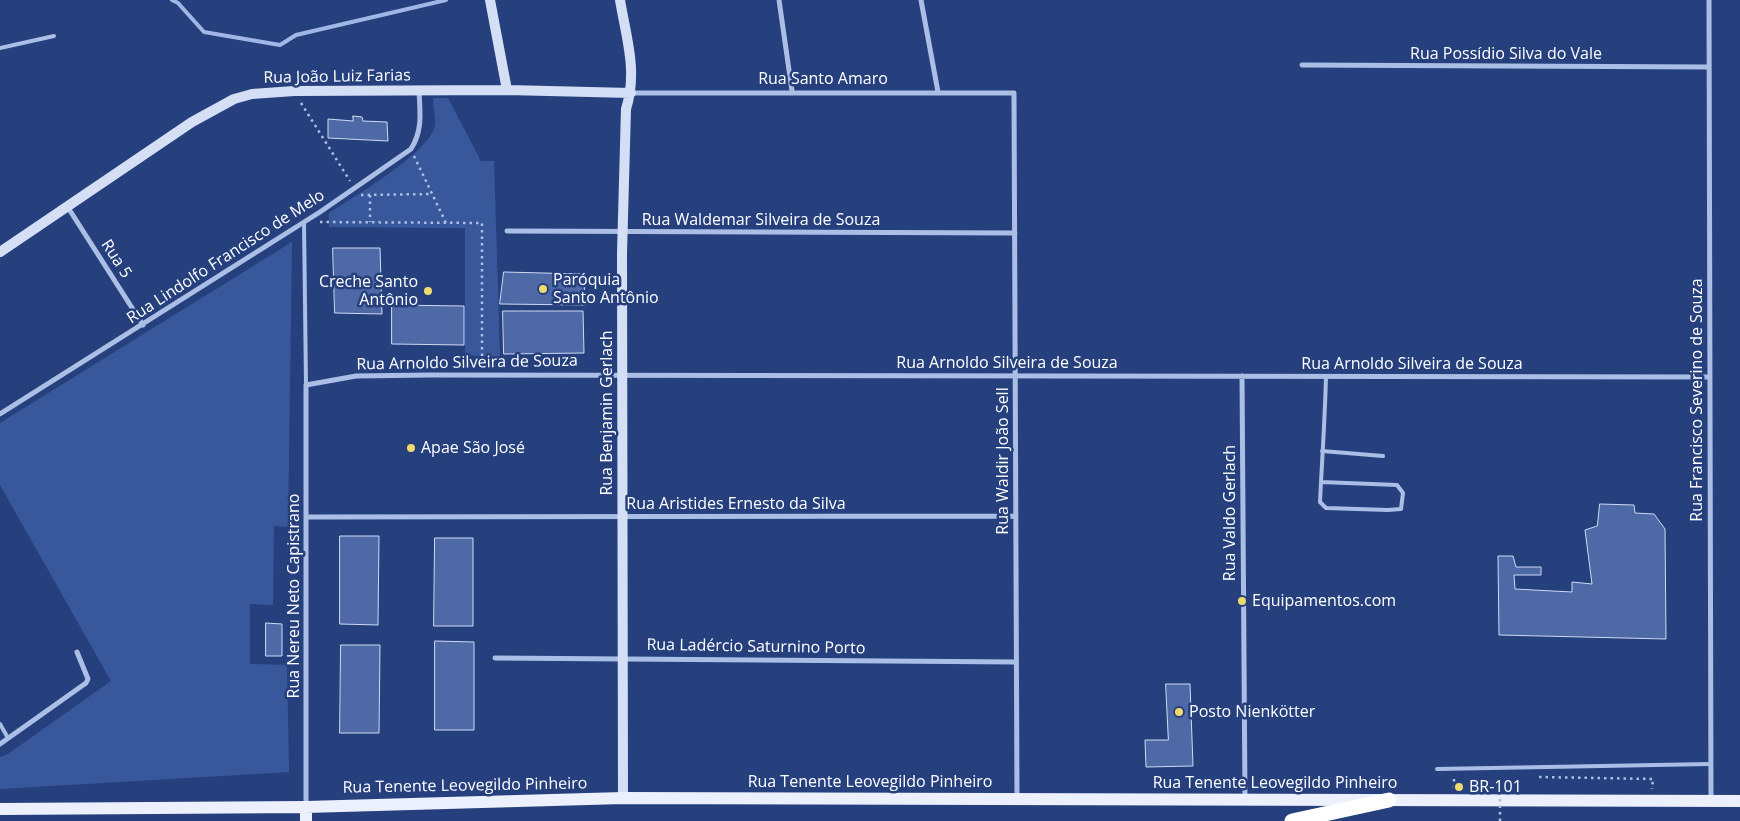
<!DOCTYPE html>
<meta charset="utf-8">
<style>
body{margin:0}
canvas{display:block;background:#26407e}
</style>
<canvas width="1740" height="821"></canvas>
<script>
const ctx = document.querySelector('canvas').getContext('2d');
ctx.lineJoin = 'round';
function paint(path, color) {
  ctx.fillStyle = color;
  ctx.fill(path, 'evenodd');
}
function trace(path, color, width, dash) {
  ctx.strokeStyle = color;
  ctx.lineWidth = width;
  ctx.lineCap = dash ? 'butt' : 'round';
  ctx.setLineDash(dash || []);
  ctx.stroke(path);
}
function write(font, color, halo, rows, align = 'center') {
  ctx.font = font + ' "Open Sans",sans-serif';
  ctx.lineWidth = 5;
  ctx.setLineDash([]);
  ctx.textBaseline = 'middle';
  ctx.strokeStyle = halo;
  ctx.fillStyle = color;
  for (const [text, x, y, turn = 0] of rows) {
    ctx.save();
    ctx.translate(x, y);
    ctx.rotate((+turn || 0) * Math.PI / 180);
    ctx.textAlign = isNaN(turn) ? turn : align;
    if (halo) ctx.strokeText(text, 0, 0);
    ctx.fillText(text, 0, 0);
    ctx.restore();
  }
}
paint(new Path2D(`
 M433,98H448L481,161H494L500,357L465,355V228L329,227V213C353,197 431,152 435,125C436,117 433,106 433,98Z
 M292,242L288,527L274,526L273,605L250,604V664L287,665L289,772L0,789V757L8,754L111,681L0,485V423Z`), '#39589b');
trace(new Path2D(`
 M172,0L178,3L204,32L280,45L296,35L446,0`), '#a0b7e6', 4);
const building = new Path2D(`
 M353,116L362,117L363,121L387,122L388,141L328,138V119L353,121Z
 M333,248H380L382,314L335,313Z
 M504,272L584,274L585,305L500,304Z
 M392,305L464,306V345L392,344Z
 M503,311H583L584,353L504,354Z
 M1600,504L1634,505L1635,513L1654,514L1665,529L1666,639L1499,635L1498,556H1513L1516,567H1541V575H1514L1515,589L1572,592V582L1592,584L1585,530L1597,526Z
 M340,536H379L378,625L340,624Z
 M435,538H473V626H434Z
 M266,623L282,624V656H266Z
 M435,641L474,642V730H435Z
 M341,645H380L379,733H340Z
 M1166,684H1190L1193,766L1146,767L1145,740H1168Z`);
paint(building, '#4e69a6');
trace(building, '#cedaf4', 1);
trace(new Path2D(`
 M301,103L350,181
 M414,156L446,223
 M361,195L432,194
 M370,195V222
 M320,222L482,223V366
 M1539,777L1653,779L1652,789
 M1454,788V776`), '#abbee5', 2.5, [2.5, 4]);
trace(new Path2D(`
 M0,48L54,36
 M304,222L306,385
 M1322,451L1383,456
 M1321,482L1397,485L1403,493L1401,509L1388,510L1326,508L1320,502C1322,460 1325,418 1326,376
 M0,724L8,738
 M1437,769L1710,764`), '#abbee5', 4);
trace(new Path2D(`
 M779,0L792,91
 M921,0L938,92
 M1709,0L1711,800
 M1302,65L1709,67
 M631,93H1014L1017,799
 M67,206L143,325
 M507,231L1015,233
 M1242,376L1245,799
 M0,414L320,212L411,149C423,130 420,112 419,91
 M306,517L1016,516
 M495,658L1016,662
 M0,744L86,683L88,679L77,652
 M306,807V385L356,376L430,375L1710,377`), '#abbee5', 5);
trace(new Path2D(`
 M490,0L507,90
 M620,0C626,37 638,71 626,109L622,253L623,798
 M0,252L192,122L234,99L252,94L294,91L507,90L631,93`), '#d4def5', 10);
trace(new Path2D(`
 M306,807V821
 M0,809L306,807L623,798L1740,801`), '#ecf0fd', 12);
trace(new Path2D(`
 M1292,821L1389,800`), '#fff', 15);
trace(new Path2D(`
 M1500,821V786`), '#abbee5', 2.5, [2.5, 4]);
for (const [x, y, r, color] of [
 [543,289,5,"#eedb70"],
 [428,291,5,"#eedb70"],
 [411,448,5,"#eedb70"],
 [1242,601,5,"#eedb70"],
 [1179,712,5,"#eedb70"],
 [1459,787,5,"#eedb70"]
]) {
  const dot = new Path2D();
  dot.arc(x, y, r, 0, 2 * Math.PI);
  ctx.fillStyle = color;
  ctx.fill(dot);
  trace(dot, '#26407e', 2);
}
write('16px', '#fff', '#26407e', [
 ["Rua Possídio Silva do Vale",1506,54],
 ["Rua João Luiz Farias",337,77,-1],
 ["Rua Santo Amaro",823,79],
 ["Rua Waldemar Silveira de Souza",761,220],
 ["Rua Lindolfo Francisco de Melo",226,257,-33],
 ["Rua 5",116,259,57],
 ["Rua Arnoldo Silveira de Souza",467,363,-1],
 ["Rua Arnoldo Silveira de Souza",1007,363],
 ["Rua Arnoldo Silveira de Souza",1412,364],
 ["Rua Francisco Severino de Souza",1697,400,-90],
 ["Rua Benjamin Gerlach",607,413,-90],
 ["Rua Waldir João Sell",1003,461,-90],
 ["Rua Aristides Ernesto da Silva",736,504],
 ["Rua Valdo Gerlach",1230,513,-90],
 ["Rua Nereu Neto Capistrano",294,596,-90],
 ["Rua Ladércio Saturnino Porto",756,647,1],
 ["Rua Tenente Leovegildo Pinheiro",870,782],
 ["Rua Tenente Leovegildo Pinheiro",1275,783],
 ["Rua Tenente Leovegildo Pinheiro",465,786,-1]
]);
write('16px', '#fff', '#26407e', [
 ["Paróquia",553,280],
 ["Santo Antônio",553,298],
 ["Creche Santo",418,282,"right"],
 ["Antônio",418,300,"right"],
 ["Apae São José",421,448],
 ["Equipamentos.com",1252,601],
 ["Posto Nienkötter",1189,712],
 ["BR-101",1469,787]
], 'left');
</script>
